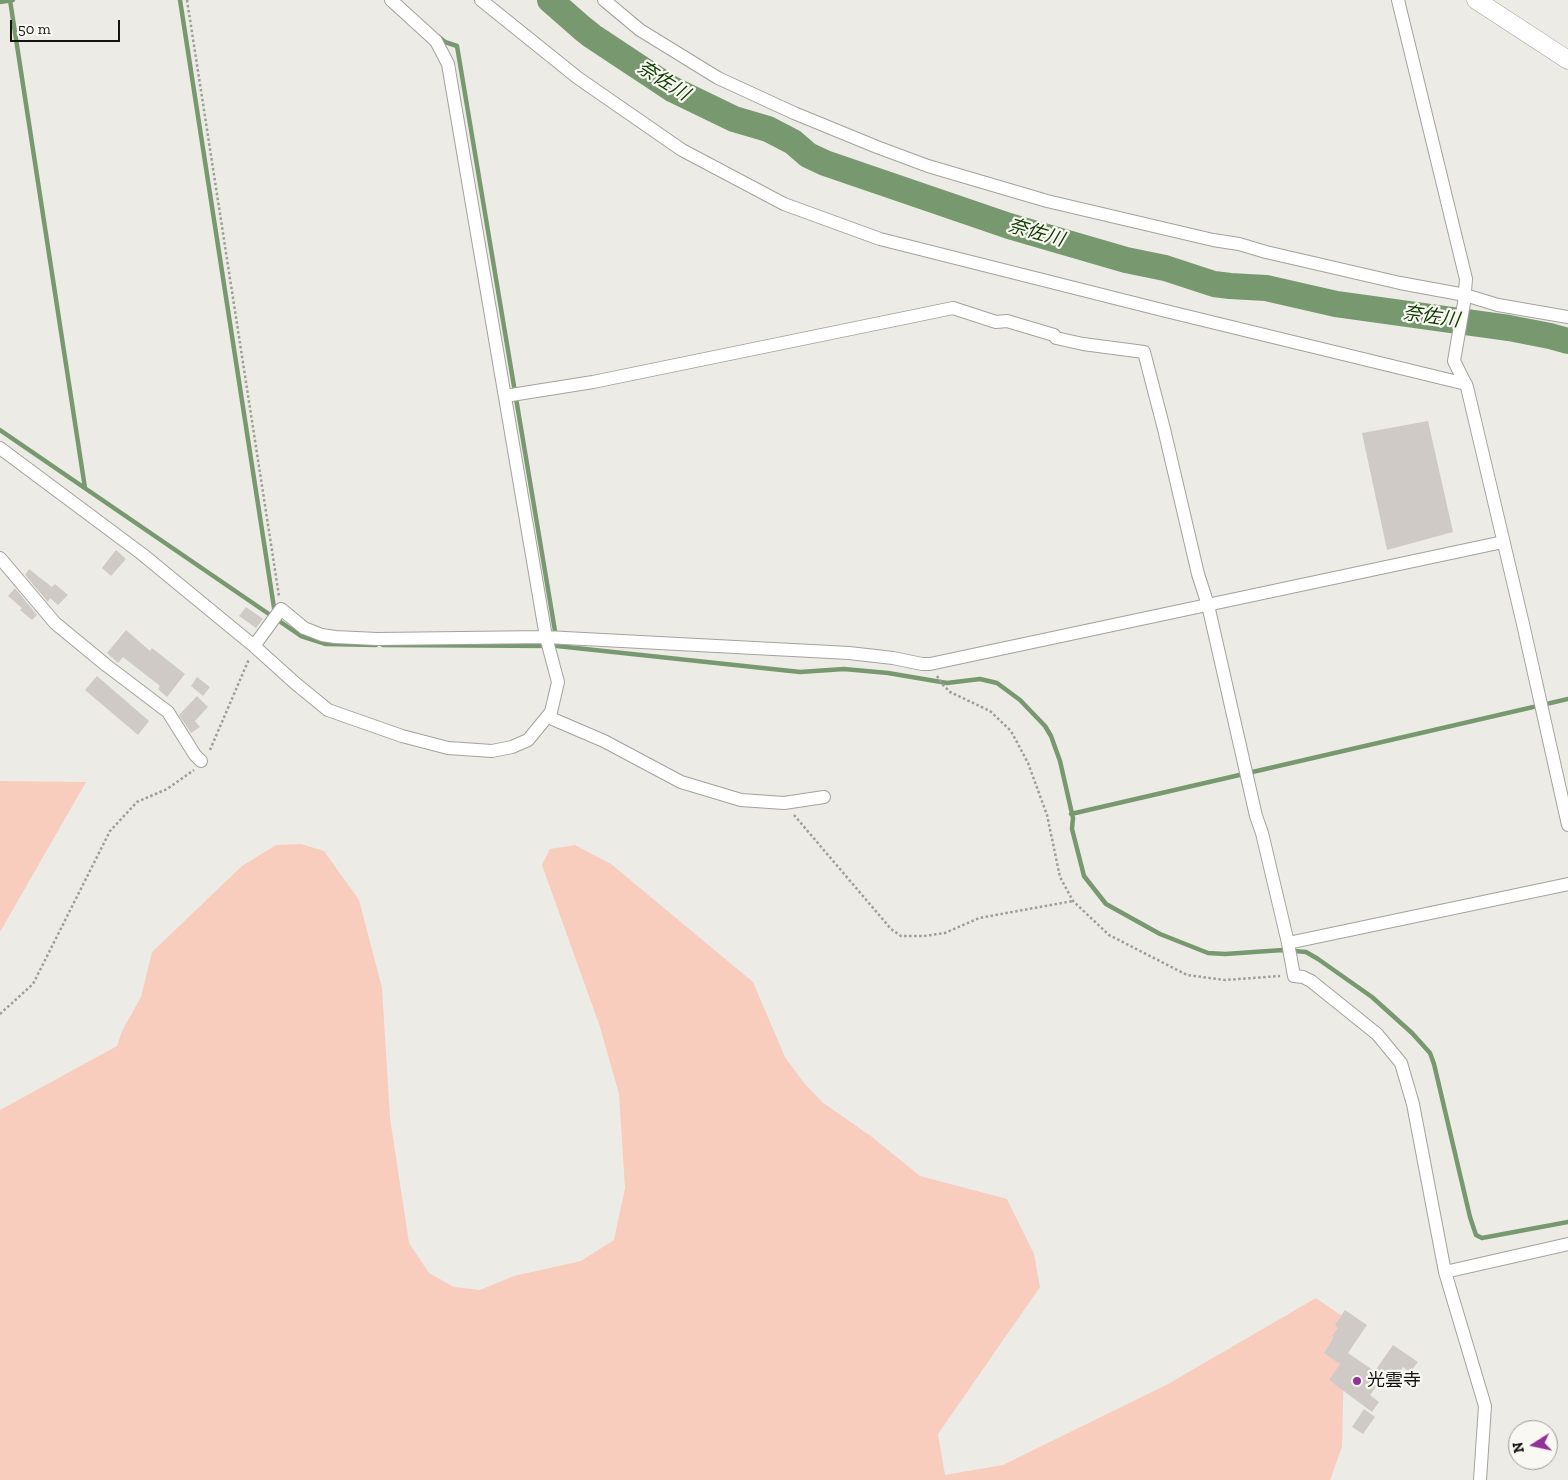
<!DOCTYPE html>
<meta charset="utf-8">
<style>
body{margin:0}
#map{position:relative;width:1568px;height:1480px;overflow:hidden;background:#edebe5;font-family:"Zilla Slab",serif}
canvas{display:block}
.north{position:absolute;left:1508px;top:1420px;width:50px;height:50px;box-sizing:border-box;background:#faf8f3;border:1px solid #9e9c99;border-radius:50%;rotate:260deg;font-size:14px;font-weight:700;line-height:20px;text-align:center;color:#141311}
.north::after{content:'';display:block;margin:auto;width:18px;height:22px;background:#943198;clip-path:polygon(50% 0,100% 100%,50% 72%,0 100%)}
.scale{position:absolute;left:10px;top:20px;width:110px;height:22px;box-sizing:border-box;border:2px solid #141311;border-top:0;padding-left:6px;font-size:15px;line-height:18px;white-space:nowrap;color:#141311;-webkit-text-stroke:4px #faf8f3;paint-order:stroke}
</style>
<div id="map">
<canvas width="1568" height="1480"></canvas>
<div class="north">N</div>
<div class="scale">50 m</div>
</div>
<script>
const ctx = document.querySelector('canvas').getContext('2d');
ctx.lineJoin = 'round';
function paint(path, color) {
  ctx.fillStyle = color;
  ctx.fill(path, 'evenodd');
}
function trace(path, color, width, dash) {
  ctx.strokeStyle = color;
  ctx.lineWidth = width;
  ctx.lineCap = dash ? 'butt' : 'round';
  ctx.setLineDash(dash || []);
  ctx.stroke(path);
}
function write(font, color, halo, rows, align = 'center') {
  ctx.font = font + ' "Zilla Slab","Noto Sans JP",serif';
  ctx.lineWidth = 4.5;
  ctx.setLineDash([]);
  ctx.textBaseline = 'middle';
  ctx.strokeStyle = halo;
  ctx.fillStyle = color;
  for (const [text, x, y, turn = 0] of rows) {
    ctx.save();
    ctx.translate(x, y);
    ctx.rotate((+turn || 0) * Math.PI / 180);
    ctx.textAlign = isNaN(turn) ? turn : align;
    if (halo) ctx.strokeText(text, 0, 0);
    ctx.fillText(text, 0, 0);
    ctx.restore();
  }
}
paint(new Path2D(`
 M0,781L86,782L0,932Z
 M301,844L324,851L359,900L382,988L390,1118L409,1243L429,1273L454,1287L480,1290L514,1276L581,1261L614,1240L625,1188L619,1094L600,1027L542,865L550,849L575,845L611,864L753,982L785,1057L804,1083L822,1102L872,1137L920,1176L1007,1199L1034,1254L1040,1287L938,1434L945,1475L1003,1465L1168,1384L1316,1298L1345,1318L1342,1447L1330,1480H0V1110L117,1046L122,1031L141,997L152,952L242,866L276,845Z`), '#f8cdbe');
trace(new Path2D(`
 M10,0L85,488
 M180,0L275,614
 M0,2L13,0
 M439,37L445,42L457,46L556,637
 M0,430L301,636L326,644L376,645
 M383,645L557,646L800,672L844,669L888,673L947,683L980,679L997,683L1020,700L1045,726L1051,736L1060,761L1073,818L1072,829L1084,876L1106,904L1160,934L1208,953L1225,954L1283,950L1306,952L1318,959L1372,997L1412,1033L1430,1053L1434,1064L1470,1217L1476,1235L1482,1238L1568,1222
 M1071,814L1568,699`), '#78996f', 4.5);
trace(new Path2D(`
 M550,0L582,28L592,36L672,89L734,119L768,129L793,142L808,155L825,163L1009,226L1126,260L1165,268L1214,284L1230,286L1266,288L1336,304L1509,328L1550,336L1568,341`), '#78996f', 26);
paint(new Path2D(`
 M1428,421L1453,532L1387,550L1362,433Z
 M116,550L126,559L111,576L102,568Z
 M29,569L52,587L55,584L68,595L58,605L50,598L48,602L25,575Z
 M15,588L37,615L32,620L20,610L22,608L8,596Z
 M246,607L263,619L256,628L239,616Z
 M126,630L150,651L152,648L185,674L167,697L158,689L160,686L123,657L118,663L107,653Z
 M97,676L149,721L138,735L85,690Z
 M197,677L210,687L203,696L191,686Z
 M197,696L208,707L195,721L200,727L191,733L179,715Z
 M1345,1310L1367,1325L1348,1353L1383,1377L1370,1395L1379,1402L1372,1412L1329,1380L1340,1364L1324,1353L1334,1337L1332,1336L1338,1328L1335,1325Z
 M1393,1345L1418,1362L1410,1372L1403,1367L1399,1373L1398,1372L1391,1381L1375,1371Z
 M1364,1409L1375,1417L1363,1434L1352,1427Z`), '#cfcac6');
const street = new Path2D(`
 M481,0L578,78L682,150L784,204L880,239L1166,311L1466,384
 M604,0L640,30L718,78L794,113L877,147L928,166L1047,201L1213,240L1239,244L1266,252L1400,283L1465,295L1498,305L1568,317
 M1398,0L1466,279L1464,303L1454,361L1467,387L1523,624L1568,825
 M505,396L593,382L953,308L996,322L1007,321L1054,335L1056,338L1083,344L1144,352L1164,429L1198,574L1208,605L1256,816L1262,833L1288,943L1294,976L1303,977L1311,981L1377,1034L1401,1063L1413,1104L1445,1272L1485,1406L1480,1480
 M0,448L142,554L254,646L295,683L328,710L402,736L448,748L492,751L512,747L528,740L551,712L558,682L546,637L448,64L436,41L391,0
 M0,558L55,623L106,665L168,712L195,755L201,761
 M254,646L281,609L304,628L322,635L335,637L377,639L546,637L849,653L893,658L922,664H930L1503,542
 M548,717L604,741L681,782L741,800L784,803L824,797
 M1288,943L1568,884
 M1445,1272L1568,1244`);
const secondary = new Path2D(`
 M1476,0L1568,60`);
trace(street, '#a4a29d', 14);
trace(secondary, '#a4a29d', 19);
trace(new Path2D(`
 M187,0L279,596
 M937,676L942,684L950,692L990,711L1011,731L1028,763L1047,815L1060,877L1073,901L1109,935L1187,975L1225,980L1280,976
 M210,750L249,659
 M794,815L891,929L901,936H924L945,933L979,918L1073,901
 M0,1014L33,984L110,831L137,802L167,789L194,770`), '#9e9d98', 2.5, [2.5, 2.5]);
trace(street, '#fff', 12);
trace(secondary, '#fff', 18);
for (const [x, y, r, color] of [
 [1357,1381,5,"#943198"]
]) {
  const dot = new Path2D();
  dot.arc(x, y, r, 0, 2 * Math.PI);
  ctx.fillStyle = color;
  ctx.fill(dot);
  trace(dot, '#faf8f3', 2);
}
write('18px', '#141311', '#faf8f3', [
 ["光雲寺",1367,1381]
], 'left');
write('italic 19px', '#0f3d00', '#faf8f3', [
 ["奈佐川",663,81,32],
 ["奈佐川",1036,233,16],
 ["奈佐川",1431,317,8]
]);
</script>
